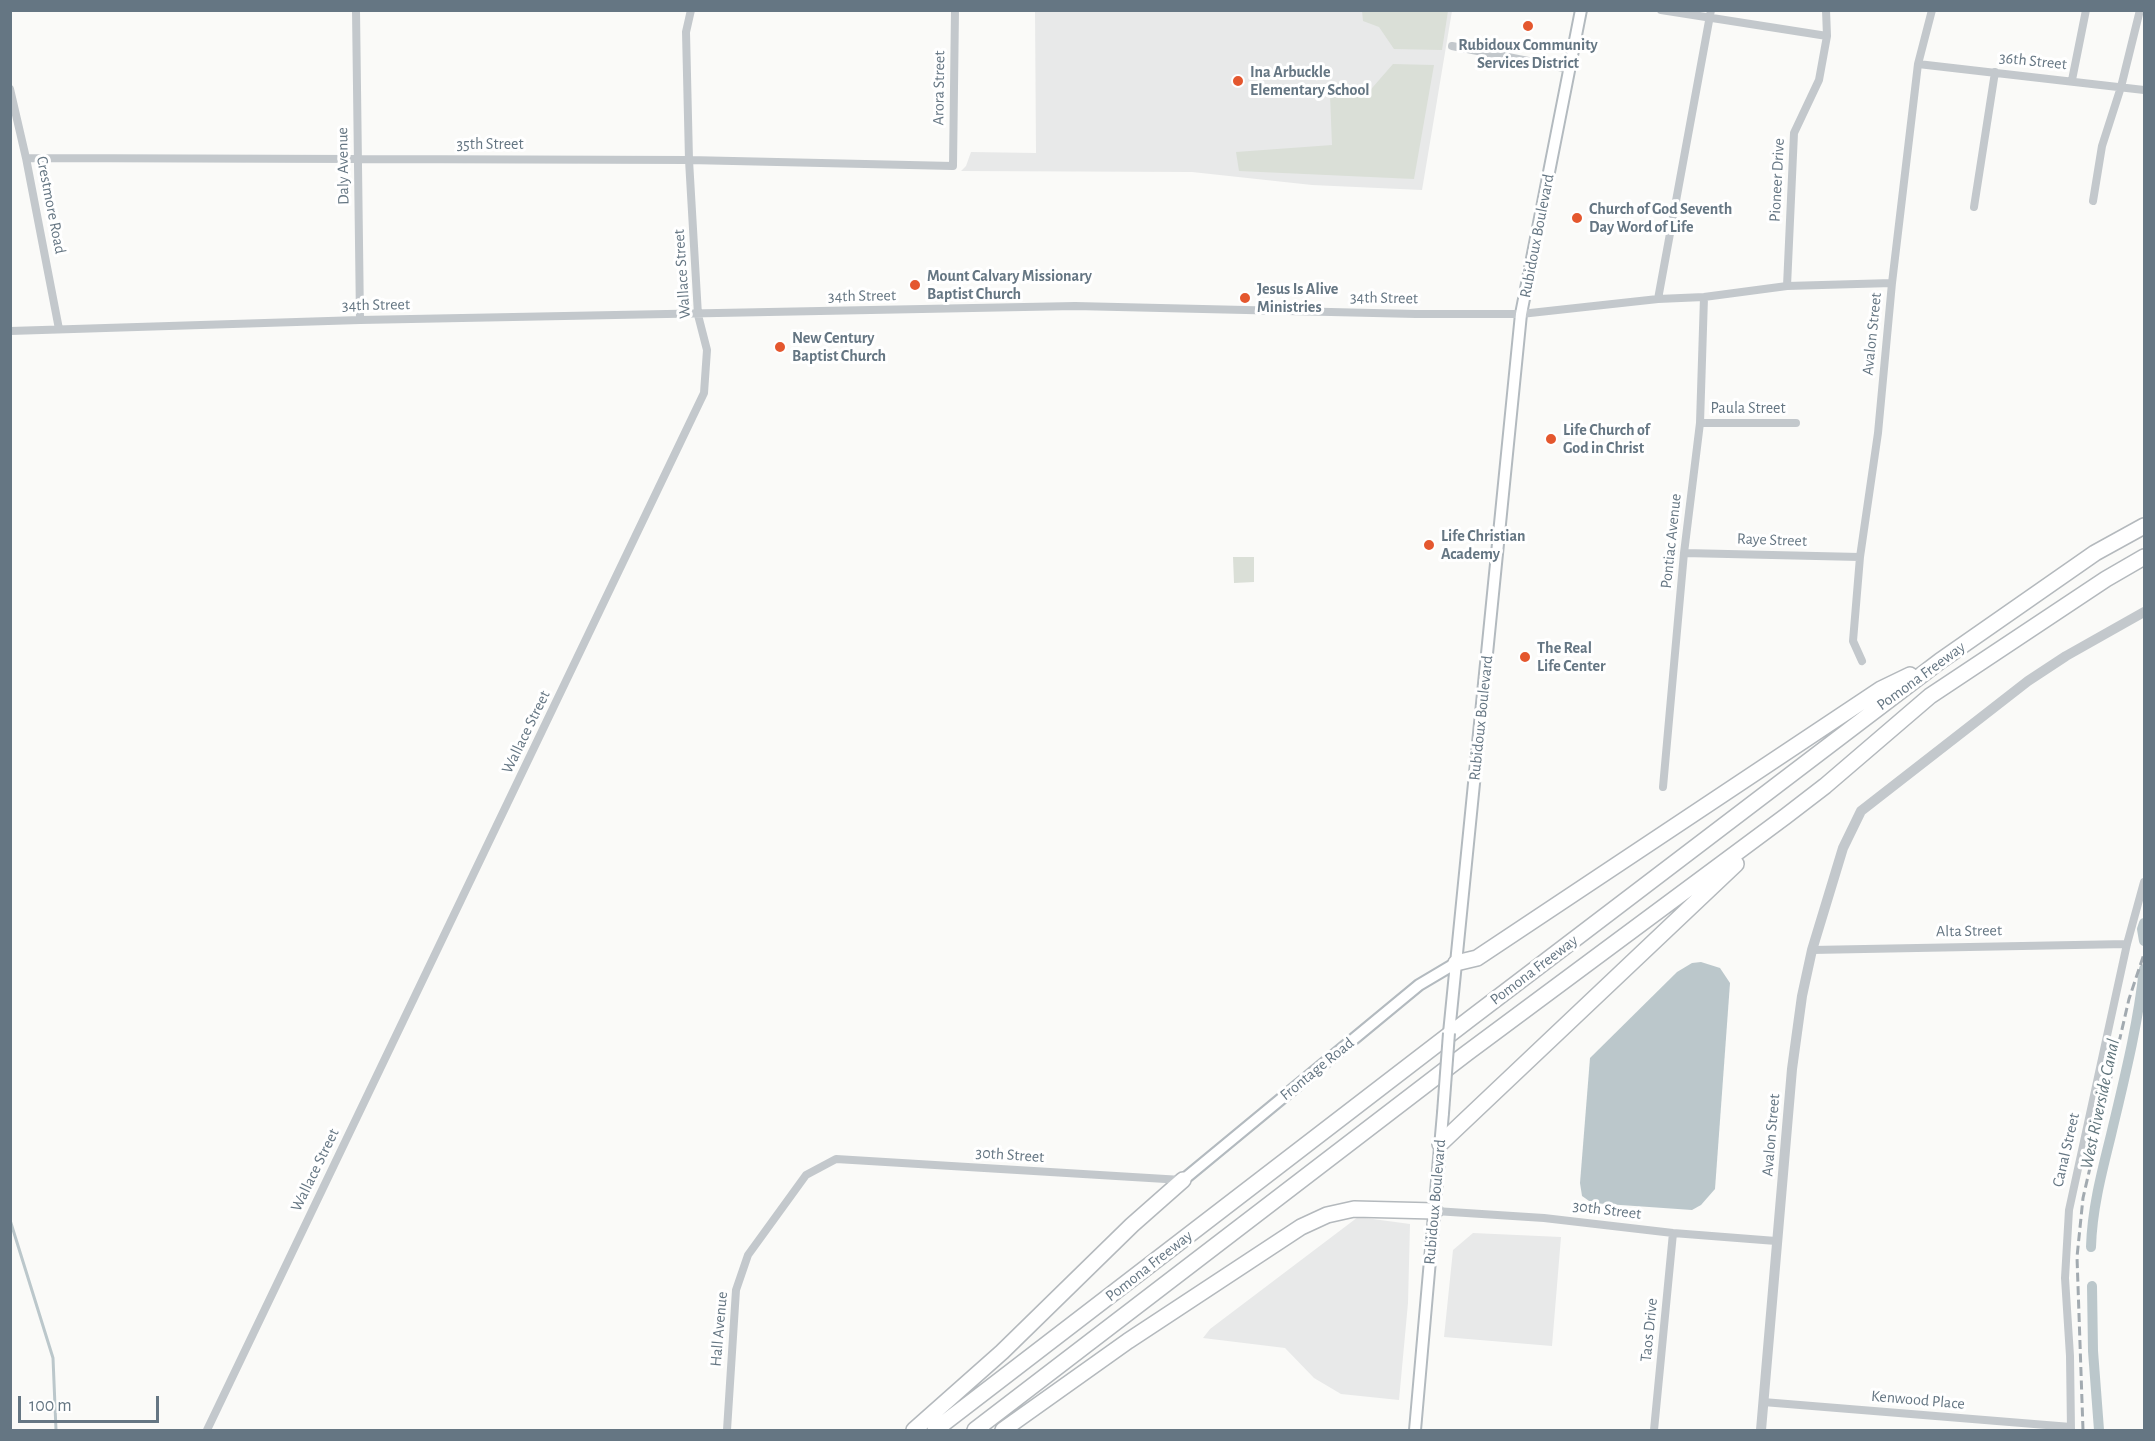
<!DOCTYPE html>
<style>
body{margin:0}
#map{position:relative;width:2155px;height:1441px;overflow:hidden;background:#fafaf8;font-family:"Alegreya Sans",sans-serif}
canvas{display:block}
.frame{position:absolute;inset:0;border:12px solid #657683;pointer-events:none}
.scale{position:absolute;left:18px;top:1396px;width:141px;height:27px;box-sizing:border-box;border:3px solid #657683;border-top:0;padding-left:8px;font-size:18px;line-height:21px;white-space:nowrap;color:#657683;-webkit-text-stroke:4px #fff;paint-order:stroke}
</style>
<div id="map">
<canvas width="2155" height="1441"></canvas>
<div class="frame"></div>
<div class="scale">100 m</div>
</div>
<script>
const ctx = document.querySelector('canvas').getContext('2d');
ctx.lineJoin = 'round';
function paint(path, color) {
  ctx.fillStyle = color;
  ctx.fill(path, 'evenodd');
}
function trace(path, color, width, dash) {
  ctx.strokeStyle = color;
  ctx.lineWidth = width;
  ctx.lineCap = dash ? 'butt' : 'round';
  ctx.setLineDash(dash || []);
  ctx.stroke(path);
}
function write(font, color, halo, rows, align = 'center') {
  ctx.font = font + ' "Alegreya Sans",sans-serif';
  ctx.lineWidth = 6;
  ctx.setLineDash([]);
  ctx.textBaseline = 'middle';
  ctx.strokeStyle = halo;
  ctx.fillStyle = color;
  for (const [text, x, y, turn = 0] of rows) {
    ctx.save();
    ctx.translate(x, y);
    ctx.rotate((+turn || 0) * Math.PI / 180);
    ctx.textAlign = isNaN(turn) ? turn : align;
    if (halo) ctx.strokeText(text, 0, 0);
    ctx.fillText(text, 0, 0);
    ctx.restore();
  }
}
paint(new Path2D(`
 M1035,11H1452L1422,190L1312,185L1192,172L961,171L966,166L971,152L1036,153Z
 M1358,1217L1410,1224L1408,1303L1399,1400L1341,1394L1314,1378L1285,1348L1203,1338L1210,1329Z
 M1473,1233L1561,1237L1552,1346L1444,1337L1453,1250Z`), '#e8e9e9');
paint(new Path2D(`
 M1362,11H1448L1442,50L1394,49L1379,27L1363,21Z
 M1393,64L1434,65L1414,179L1239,171L1236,152L1332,145L1330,95H1366Z
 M1233,557H1254V582L1234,583Z`), '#dadfd7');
paint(new Path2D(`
 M1701,962L1720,968L1730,983L1715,1189L1701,1205L1692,1210L1592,1203L1582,1196L1580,1183L1590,1058L1677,972L1692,963Z`), '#bbc7cb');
trace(new Path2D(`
 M10,1220L53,1358L56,1430`), '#bbc7cb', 3);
trace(new Path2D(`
 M2144,941L2142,929L2144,923
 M2091,1247C2092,1209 2102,1171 2111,1135C2124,1080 2138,1025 2144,969
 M2092,1286L2093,1351L2099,1430`), '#bbc7cb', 10);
const secondary = new Path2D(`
 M1449,1033L1521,314L1581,10
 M1183,1180L1419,985L1456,963
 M1415,1430L1443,1113`);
const motorway = new Path2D(`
 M1456,963L1477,958L1881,689L1910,675
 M1440,1144L1736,864
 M914,1430L1002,1352L1132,1225L1183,1180
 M935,1430L1471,1018L1940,661L2095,553L2144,526
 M975,1430L1467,1053L1786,816L1825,786L1930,696L2106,579L2144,557
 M1003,1430L1128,1341L1301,1227L1327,1215L1354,1209L1435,1211`);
trace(secondary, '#b3babf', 14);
trace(motorway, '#b4b9bd', 18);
trace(new Path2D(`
 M356,10L360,320
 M1661,10L1827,36
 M1452,46L1569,69
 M1918,64L2144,90
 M2072,80L2086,10
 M10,89L26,158L59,329
 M26,158L689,160L953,166L955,10
 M2093,201L2102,146L2121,87L2140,10
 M1974,207L1995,72
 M1787,286L1794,133L1819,80L1827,36L1826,10
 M1658,299L1711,10
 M10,331L360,320L1075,306L1416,314H1521L1658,299L1704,297L1787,286L1892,283
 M1700,423H1796
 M1684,553L1860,557
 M1862,661L1853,641L1860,557L1878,433L1892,283L1918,64L1932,10
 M1663,787L1684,553L1700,423L1704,297
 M1812,950L2127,944
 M1435,1211L1544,1218L1673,1233L1776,1241
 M1763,1402L2071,1427
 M207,1430L704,393L707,350L698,315L689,160L686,32L691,10
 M727,1430L736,1290L748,1255L806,1175L836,1159L1182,1180
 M1654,1430L1673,1233
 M2071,1430L2070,1356L2065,1278L2069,1210L2127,944L2144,882`), '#c3c8cc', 8);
trace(new Path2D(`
 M1761,1430L1792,1069L1802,996L1812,950L1843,848L1861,811L2028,681L2066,656L2144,612`), '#c3c8cc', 10);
trace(secondary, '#fff', 10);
trace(motorway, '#fff', 15);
trace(new Path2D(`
 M2083,1430L2077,1257L2083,1198L2129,999L2144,954`), '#a2aab0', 3, [9, 4.5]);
const secondaryBridge = new Path2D(`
 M1443,1113L1449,1033`);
trace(secondaryBridge, '#b3babf', 14, []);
trace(secondaryBridge, '#fff', 10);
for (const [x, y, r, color] of [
 [1528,26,6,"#e4572e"],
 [1238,81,6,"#e4572e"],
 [1577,218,6,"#e4572e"],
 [915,285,6,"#e4572e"],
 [1245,298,6,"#e4572e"],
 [780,347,6,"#e4572e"],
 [1551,439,6,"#e4572e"],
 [1429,545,6,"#e4572e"],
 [1525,657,6,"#e4572e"]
]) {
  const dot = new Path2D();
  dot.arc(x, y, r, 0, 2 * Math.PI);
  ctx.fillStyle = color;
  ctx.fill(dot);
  trace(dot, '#fff', 2);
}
write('bold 16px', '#657683', '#fff', [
 ["Rubidoux Community",1528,45,"center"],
 ["Services District",1528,63,"center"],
 ["Ina Arbuckle",1250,72],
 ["Elementary School",1250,90],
 ["Church of God Seventh",1589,209],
 ["Day Word of Life",1589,227],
 ["Mount Calvary Missionary",927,276],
 ["Baptist Church",927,294],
 ["Jesus Is Alive",1257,289],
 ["Ministries",1257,307],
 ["New Century",792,338],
 ["Baptist Church",792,356],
 ["Life Church of",1563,430],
 ["God in Christ",1563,448],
 ["Life Christian",1441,536],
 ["Academy",1441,554],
 ["The Real",1537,648],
 ["Life Center",1537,666]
], 'left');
write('16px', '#657683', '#fff', [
 ["36th Street",2033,61,6],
 ["Arora Street",939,88,-89],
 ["35th Street",490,144],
 ["Daly Avenue",343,166,-91],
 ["Pioneer Drive",1777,180,-87],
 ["Crestmore Road",51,205,79],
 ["Rubidoux Boulevard",1537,236,-79],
 ["Wallace Street",682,274,-94],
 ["34th Street",862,296,-1],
 ["34th Street",1384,298,1],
 ["34th Street",376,305,-1],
 ["Avalon Street",1872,334,-84],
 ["Paula Street",1748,408],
 ["Raye Street",1772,540,2],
 ["Pontiac Avenue",1671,541,-84],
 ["Pomona Freeway",1921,676,-36],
 ["Rubidoux Boulevard",1481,718,-84],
 ["Wallace Street",526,732,-64],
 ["Alta Street",1969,931,-1],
 ["Pomona Freeway",1534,970,-37],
 ["Frontage Road",1317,1069,-39],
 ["Avalon Street",1771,1135,-85],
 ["Canal Street",2066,1150,-77],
 ["30th Street",1010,1155,4],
 ["Wallace Street",315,1170,-64],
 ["Rubidoux Boulevard",1435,1202,-85],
 ["30th Street",1607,1210,7],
 ["Pomona Freeway",1149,1266,-38],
 ["Hall Avenue",719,1329,-85],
 ["Taos Drive",1649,1330,-84],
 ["Kenwood Place",1918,1400,5]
]);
write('italic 18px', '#60757c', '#fff', [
 ["West Riverside Canal",2100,1104,-78]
]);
</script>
